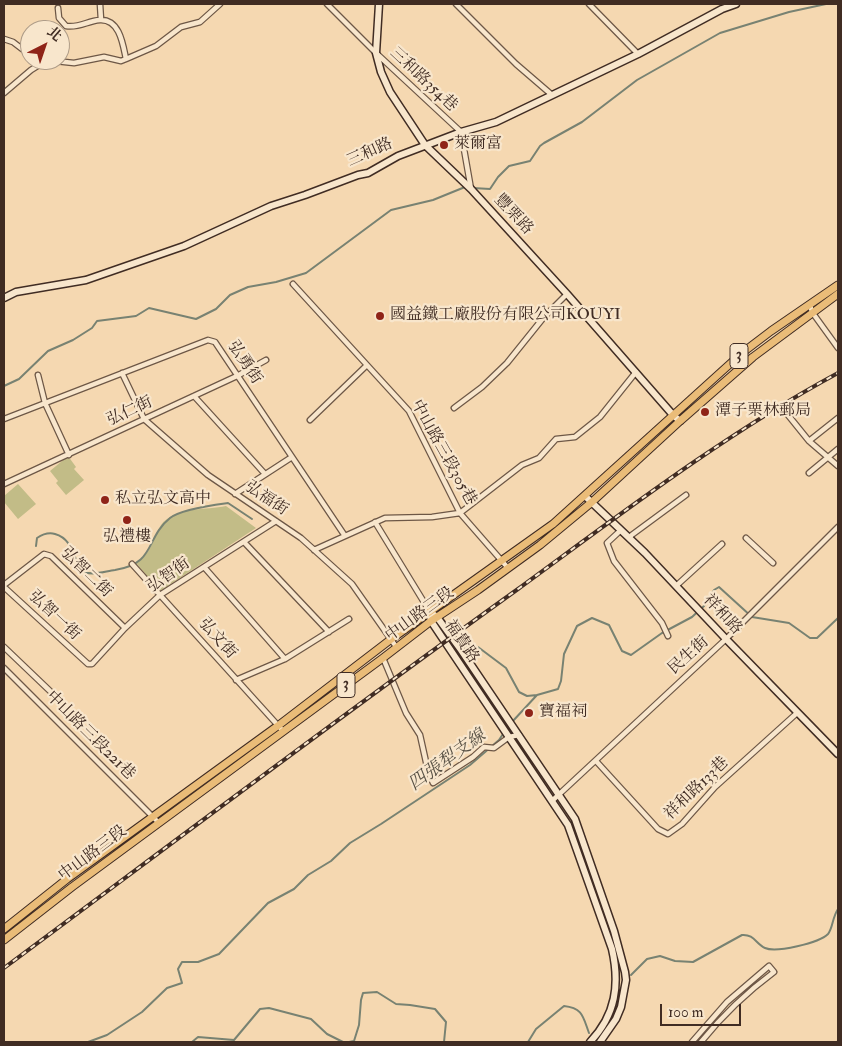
<!DOCTYPE html>
<meta charset="utf-8">
<style>
body{margin:0}
#map{position:relative;width:842px;height:1046px;overflow:hidden;background:#f5d8b1;font-family:"IM FELL Double Pica","Noto Serif TC",serif}
canvas{display:block}
.frame{position:absolute;inset:0;border:5px solid #402c23;pointer-events:none}
.north{position:absolute;left:20px;top:20px;width:50px;height:50px;box-sizing:border-box;background:#f8e6cc;border:1px solid #ae9c88;border-radius:50%;rotate:41deg;font-size:14px;font-weight:700;line-height:20px;text-align:center;color:#402c23}
.north::after{content:'';display:block;margin:auto;width:18px;height:22px;background:#8f2418;clip-path:polygon(50% 0,100% 100%,50% 72%,0 100%)}
.scale{position:absolute;left:660px;top:1004px;width:81px;height:22px;box-sizing:border-box;border:2px solid #402c23;border-top:0;padding-left:6px;font-size:15px;line-height:18px;white-space:nowrap;color:#402c23;-webkit-text-stroke:4px #f8e6cc;paint-order:stroke}
</style>
<div id="map">
<canvas width="842" height="1046"></canvas>
<div class="frame"></div>
<div class="north">北</div>
<div class="scale">100 m</div>
</div>
<script>
const ctx = document.querySelector('canvas').getContext('2d');
ctx.lineJoin = 'round';
function paint(path, color) {
  ctx.fillStyle = color;
  ctx.fill(path, 'evenodd');
}
function trace(path, color, width, dash) {
  ctx.strokeStyle = color;
  ctx.lineWidth = width;
  ctx.lineCap = dash ? 'butt' : 'round';
  ctx.setLineDash(dash || []);
  ctx.stroke(path);
}
function write(font, color, halo, rows, align = 'center') {
  ctx.font = font + ' "IM FELL Double Pica","Noto Serif TC",serif';
  ctx.lineWidth = 4.5;
  ctx.setLineDash([]);
  ctx.textBaseline = 'middle';
  ctx.strokeStyle = halo;
  ctx.fillStyle = color;
  for (const [text, x, y, turn = 0] of rows) {
    ctx.save();
    ctx.translate(x, y);
    ctx.rotate((+turn || 0) * Math.PI / 180);
    ctx.textAlign = isNaN(turn) ? turn : align;
    if (halo) ctx.strokeText(text, 0, 0);
    ctx.fillText(text, 0, 0);
    ctx.restore();
  }
}
paint(new Path2D(`
 M68,456L76,467L74,469L84,480L66,495L56,483L58,481L50,471Z
 M18,484L36,504L18,519L4,502V496Z
 M226,506L256,528L160,591L136,563C139,560 144,557 147,553C153,545 155,534 161,525C174,507 207,510 226,506Z`), '#c2bc87');
trace(new Path2D(`
 M473,188L490,189L498,177L509,166L530,161L540,146L544,143L582,122L637,80L720,33L789,12L826,4
 M4,386L19,379L48,351L73,340L92,328L97,321L136,316L149,308L196,319L216,309L230,295L248,287L276,282L306,273L391,210L433,200L465,187
 M36,546L37,538C43,534 48,532 55,534C76,540 72,564 85,572C93,576 106,571 115,570C156,564 145,538 170,518C181,509 213,505 228,503L252,519
 M462,646L478,647L506,668L519,692L527,696L537,695
 M512,722L537,695L558,689L561,681L564,654L577,626L592,618L609,625L622,651L631,655L662,633L692,617L704,606L714,590L719,587L752,617L789,623L810,638H817L838,618
 M631,975L647,959L660,956L675,961L693,962L742,935C754,934 756,944 765,948C776,953 819,943 828,934C833,928 832,918 838,909
 M88,1042L107,1035L142,1012L167,988L182,983L178,969L182,962H198L219,954L268,903L294,889L308,875L331,861L350,843L381,824L470,765L499,740L503,734
 M192,1042L198,1037L234,1040L260,1009L269,1008L311,1019L327,1034L343,1042
 M349,1042L354,1041L359,1025L361,1000L363,993L377,992L396,1004L410,1005L435,1009L446,1022L444,1042
 M528,1042L536,1029L564,1006C583,1008 583,1017 589,1033
 M837,1042L838,1041`), '#788272', 2);
const street = new Path2D(`
 M100,4L101,20
 M327,4L376,53L461,132L471,189
 M456,4L516,64L552,95
 M589,4L638,54
 M58,8L59,18L66,26C80,28 87,21 100,20C120,19 123,45 126,59
 M4,39L13,42L30,55
 M46,60L74,63L104,57L121,61L126,59L156,46L181,27L200,22L220,4
 M4,93L31,70L47,60
 M293,284L409,411L460,513L508,568
 M810,305L812,312L838,348
 M122,373L144,419L208,475L301,538L352,584L397,648
 M38,375L45,403L69,455
 M194,396L265,474
 M454,408L482,387L507,363L544,317L567,294
 M788,415L809,441L838,466
 M4,419L208,340L215,342L345,536
 M310,420L366,366
 M809,441L838,418
 M809,473L838,449
 M4,484L237,376L266,360
 M235,494L292,457
 M375,522L430,612
 M621,530L607,543L614,561L662,623L668,636
 M629,537L686,495
 M746,538L773,563
 M244,542L329,632
 M314,550L385,518L432,517L460,513L522,465L539,458L556,439L575,437L600,417L636,372
 M132,564L283,731
 M204,567L285,659
 M4,585L44,554L51,556L125,628
 M676,586L722,544
 M4,587L88,664H92L125,628L160,595L276,521
 M4,647L50,691
 M383,658L406,713L420,735L428,771L433,783L473,757L484,747L494,748L509,737L519,735
 M4,668L159,823
 M236,680L285,659L349,619
 M596,761L658,829L668,834L682,824L715,787L797,713
 M553,800L726,639L838,527
 M692,1042L727,1002L769,966L774,972C747,992 722,1016 701,1042`);
const secondary = new Path2D(`
 M379,4L376,53L381,72L390,92L425,145L471,189L567,294L673,415L680,421
 M4,298L16,292L86,280L184,246L271,206L305,195L358,175L368,173L398,156L461,132L496,122L638,54L722,9L736,4
 M585,496L645,553L726,639L838,754
 M430,612L437,617L461,650L575,819L614,931L625,972L626,980L621,1007L616,1019L600,1042
 M430,616L431,621L568,825L612,949C620,984 616,1015 590,1042`);
const primary = new Path2D(`
 M4,929L67,879L279,725L390,640L553,524L742,353L771,331L838,285
 M4,940L72,887L383,658L431,621L478,590L540,545L592,502L680,421L753,357L838,294`);
trace(street, '#6d5746', 7);
trace(secondary, '#402c23', 9);
trace(primary, '#402c23', 9);
trace(street, '#f8e6cc', 4.5);
trace(secondary, '#f8e6cc', 6);
trace(primary, '#eabc78', 7);
const rail = new Path2D(`
 M4,968C175,841 345,713 518,589C622,513 725,434 838,373`);
trace(rail, '#402c23', 4);
trace(rail, '#f8e6cc', 2, [5.5]);
for (const [x, y, r, color] of [
 [444,145,5,"#8f2418"],
 [380,316,5,"#8f2418"],
 [705,412,5,"#8f2418"],
 [105,500,5,"#8f2418"],
 [127,520,5,"#8f2418"],
 [529,713,5,"#8f2418"]
]) {
  const dot = new Path2D();
  dot.arc(x, y, r, 0, 2 * Math.PI);
  ctx.fillStyle = color;
  ctx.fill(dot);
  trace(dot, '#f8e6cc', 2);
}
for (const [x, y, w] of [
 [739,356,18],
 [346,685,18]
]) {
  const box = new Path2D();
  box.roundRect(x - w / 2, y - 12.5, w, 25, 4);
  ctx.fillStyle = '#f8e6cc';
  ctx.fill(box);
  trace(box, '#402c23', 1);
}
write('bold 15px', '#402c23', null, [
 ["3",739,356],
 ["3",346,685]
]);
write('16px', '#402c23', '#f8e6cc', [
 ["三和路354巷",423,80,43],
 ["三和路",370,153,-24],
 ["豐栗路",513,215,47],
 ["弘勇街",244,363,56],
 ["弘仁街",130,412,-25],
 ["中山路三段305巷",443,453,61],
 ["弘福街",266,499,34],
 ["弘智二街",86,573,44],
 ["弘智街",169,576,-35],
 ["中山路三段",420,615,-36],
 ["祥和路",722,615,47],
 ["弘智一街",54,616,43],
 ["弘文街",217,639,48],
 ["福貴路",461,642,56],
 ["民生街",689,656,-42],
 ["中山路三段221巷",90,736,45],
 ["祥和路133巷",697,789,-44],
 ["中山路三段",93,854,-37]
]);
write('16px', '#402c23', '#f8e6cc', [
 ["萊爾富",454,145],
 ["國益鐵工廠股份有限公司KOUYI",390,316],
 ["潭子栗林郵局",715,412],
 ["私立弘文高中",115,500],
 ["弘禮樓",127,538,"center"],
 ["寶福祠",539,713]
], 'left');
write('italic 18px', '#575044', '#f8e6cc', [
 ["四張犁支線",448,761,-36]
]);
</script>
